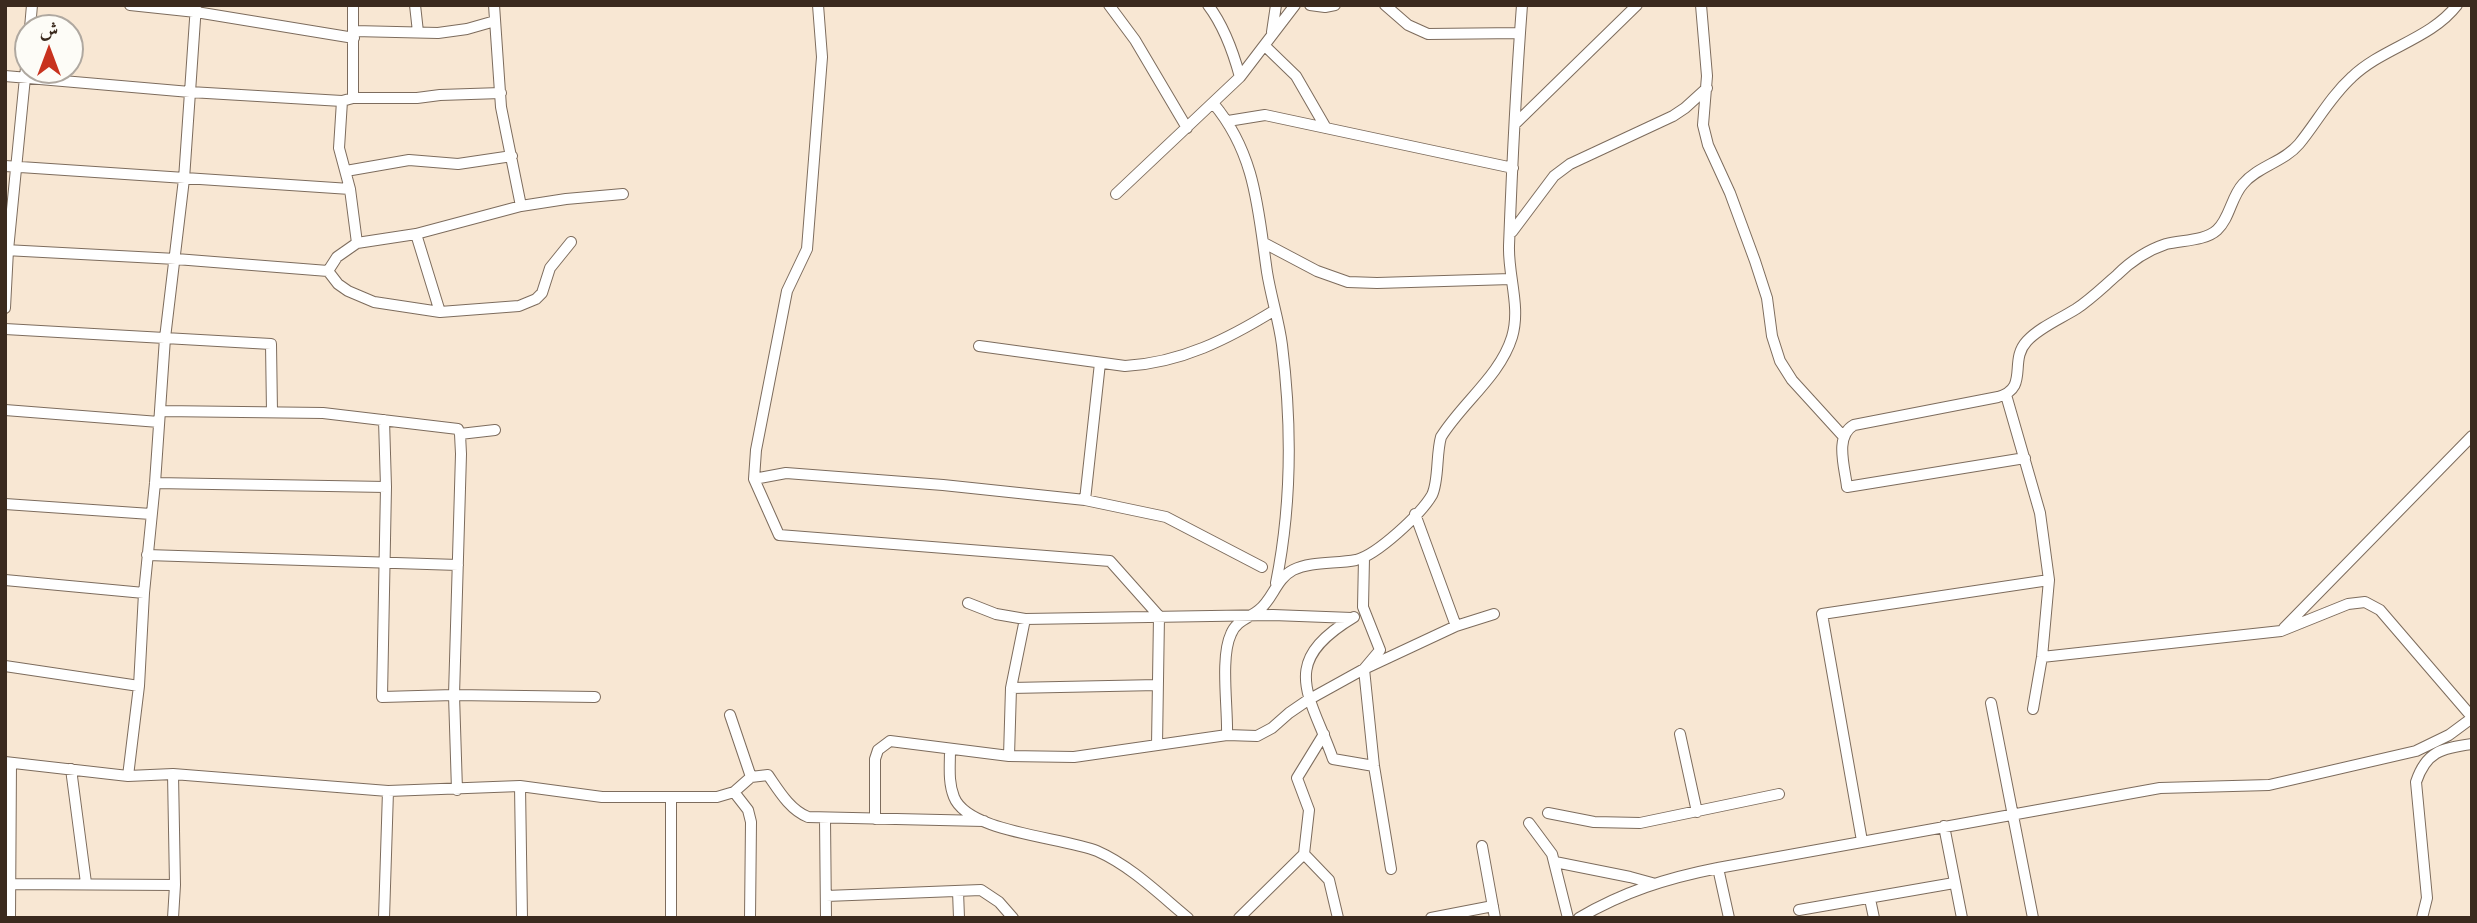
<!DOCTYPE html>
<meta charset="utf-8">
<style>
body{margin:0}
#map{position:relative;width:2477px;height:923px;overflow:hidden;background:#f8e7d3;font-family:"IM FELL Double Pica",Amiri,serif}
canvas{display:block}
.frame{position:absolute;inset:0;border:7px solid #3b2a1e;pointer-events:none}
.north{position:absolute;left:14px;top:14px;width:70px;height:70px;box-sizing:border-box;background:#fdfcf7;border:2px solid #afa8a0;border-radius:50%;rotate:0deg;font-size:19px;font-weight:700;line-height:28px;text-align:center;color:#3b2a1e}
.north::after{content:'';display:block;margin:auto;width:24px;height:32px;background:#c8321e;clip-path:polygon(50% 0,100% 100%,50% 72%,0 100%)}
</style>
<div id="map">
<canvas width="2477" height="923"></canvas>
<div class="frame"></div>
<div class="north">ش</div>
</div>
<script>
const ctx = document.querySelector('canvas').getContext('2d');
ctx.lineJoin = 'round';
function trace(path, color, width, dash) {
  ctx.strokeStyle = color;
  ctx.lineWidth = width;
  ctx.lineCap = dash ? 'butt' : 'round';
  ctx.setLineDash(dash || []);
  ctx.stroke(path);
}
const street = new Path2D(`
 M130,5L196,12L354,38
 M415,5L418,32
 M494,5L501,107L521,206
 M818,5L822,57L807,249L787,291L756,450L754,479L779,535L1110,561L1159,616L1157,745
 M1109,5L1135,40L1187,128
 M1208,5C1224,26 1233,51 1240,77
 M1310,5L1325,7L1335,5
 M1385,5L1408,25L1428,34L1520,33
 M1701,5L1707,76L1703,125L1708,145L1730,193L1755,261L1767,298L1772,336L1780,361L1792,380L1843,436
 M30,28L32,5
 M354,31L438,33L467,29L495,21
 M1272,32L1276,5
 M1265,46L1296,76L1326,128
 M5,76L190,92L342,101L353,98H417L440,95L501,93
 M353,98V5
 M342,101L339,148L350,189L357,243
 M1213,103C1256,154 1258,210 1267,272C1271,297 1279,321 1282,345C1292,425 1292,504 1276,583
 M1228,121L1265,115L1513,168
 M1515,124L1637,5
 M5,166L350,189
 M346,171L409,160L458,164L512,156
 M1116,194L1240,77L1295,5
 M1512,232L1554,176L1570,164L1673,116L1685,108L1707,88
 M416,234L440,312
 M1264,243L1317,271L1348,282L1377,283L1511,279
 M5,250L176,259L328,271L338,284L348,291L374,302L440,312L519,306L536,299L542,293L550,268L571,242
 M328,271L337,257L357,243L416,234L521,206L566,199L623,194
 M5,308L8,250L28,47
 M5,329L271,344L272,412
 M979,346L1125,366C1181,363 1228,339 1275,310
 M1100,363L1085,500L1166,517L1262,567
 M2006,395L2040,513L2049,580L2042,657L2033,709
 M5,410L159,422
 M161,411L323,413L458,429L460,434L461,454L454,695L457,790
 M384,420L386,487L382,697L454,695L595,697
 M460,434L495,430
 M2025,458L1847,487C1845,468 1834,436 1854,425L1998,397C2030,388 2008,361 2027,341C2040,327 2060,319 2076,309C2091,299 2103,287 2117,275C2131,261 2148,250 2166,244C2182,240 2205,241 2217,230C2230,218 2231,197 2243,184C2258,166 2284,162 2299,144C2317,122 2330,97 2352,77C2382,48 2431,39 2457,5
 M754,479L786,473L943,485L1085,500
 M155,483L386,487
 M5,504L151,514
 M1415,514L1456,626
 M147,555L458,565
 M1364,558L1363,607L1380,650L1364,669L1374,766L1391,869
 M5,580L144,593
 M968,603L996,614L1025,619L1273,615L1352,618
 M1354,617C1277,663 1310,694 1333,759L1374,766
 M2284,628L2472,436
 M2042,657L2281,631L2348,604L2365,602L2380,610L2472,717
 M5,666L139,686
 M1011,688L1158,685
 M1991,703L2033,918
 M730,715L751,777
 M1680,734L1697,812
 M1227,735C1228,708 1220,657 1231,634C1236,621 1249,618 1259,610C1273,599 1276,579 1293,570C1311,561 1336,564 1356,560C1377,555 1421,514 1432,495C1439,481 1436,454 1441,437C1462,403 1500,376 1512,337C1521,307 1508,276 1509,246C1512,166 1516,85 1522,5
 M950,750C950,766 948,782 954,797C968,833 1064,837 1097,851C1131,866 1159,894 1188,918
 M1009,756L1011,688L1025,619
 M5,762L128,776L173,774L388,791L520,786L602,797H717L734,792L751,777L768,775C779,791 790,810 808,817L984,821
 M71,769L86,883
 M173,774L175,885L173,918
 M128,776L139,686L144,593L155,483L165,338L184,179L196,5
 M520,786L522,918
 M734,792L748,810L751,822L750,918
 M1548,813L1594,822L1640,823L1779,794
 M825,819L826,918
 M875,819V759L878,750L890,741L1009,756L1074,757L1227,735L1257,736L1272,728L1289,713L1308,700L1364,669L1456,626L1494,614
 M1529,823L1552,854L1568,918
 M1944,826L1962,918
 M1862,841L1822,614L2049,580
 M1482,846L1495,918
 M1304,854L1329,880L1338,918
 M1555,862L1630,877L1652,883
 M1718,868L1729,918
 M12,884L175,885
 M958,891L959,918
 M826,896L981,890L999,902L1013,918
 M1870,899L1874,918
 M1799,910L1954,883
 M10,918L11,763
 M384,918L388,791
 M671,918V797
 M1239,918L1304,854L1309,810L1297,778L1324,734
 M1431,918L1493,906
 M1579,918C1623,892 1667,878 1718,868L2160,788L2269,785L2416,751L2449,735L2472,718
 M2422,918L2427,898L2416,782C2426,752 2441,748 2472,744`);
trace(street, '#7d6c5d', 12);
trace(street, '#fff', 10);
</script>
